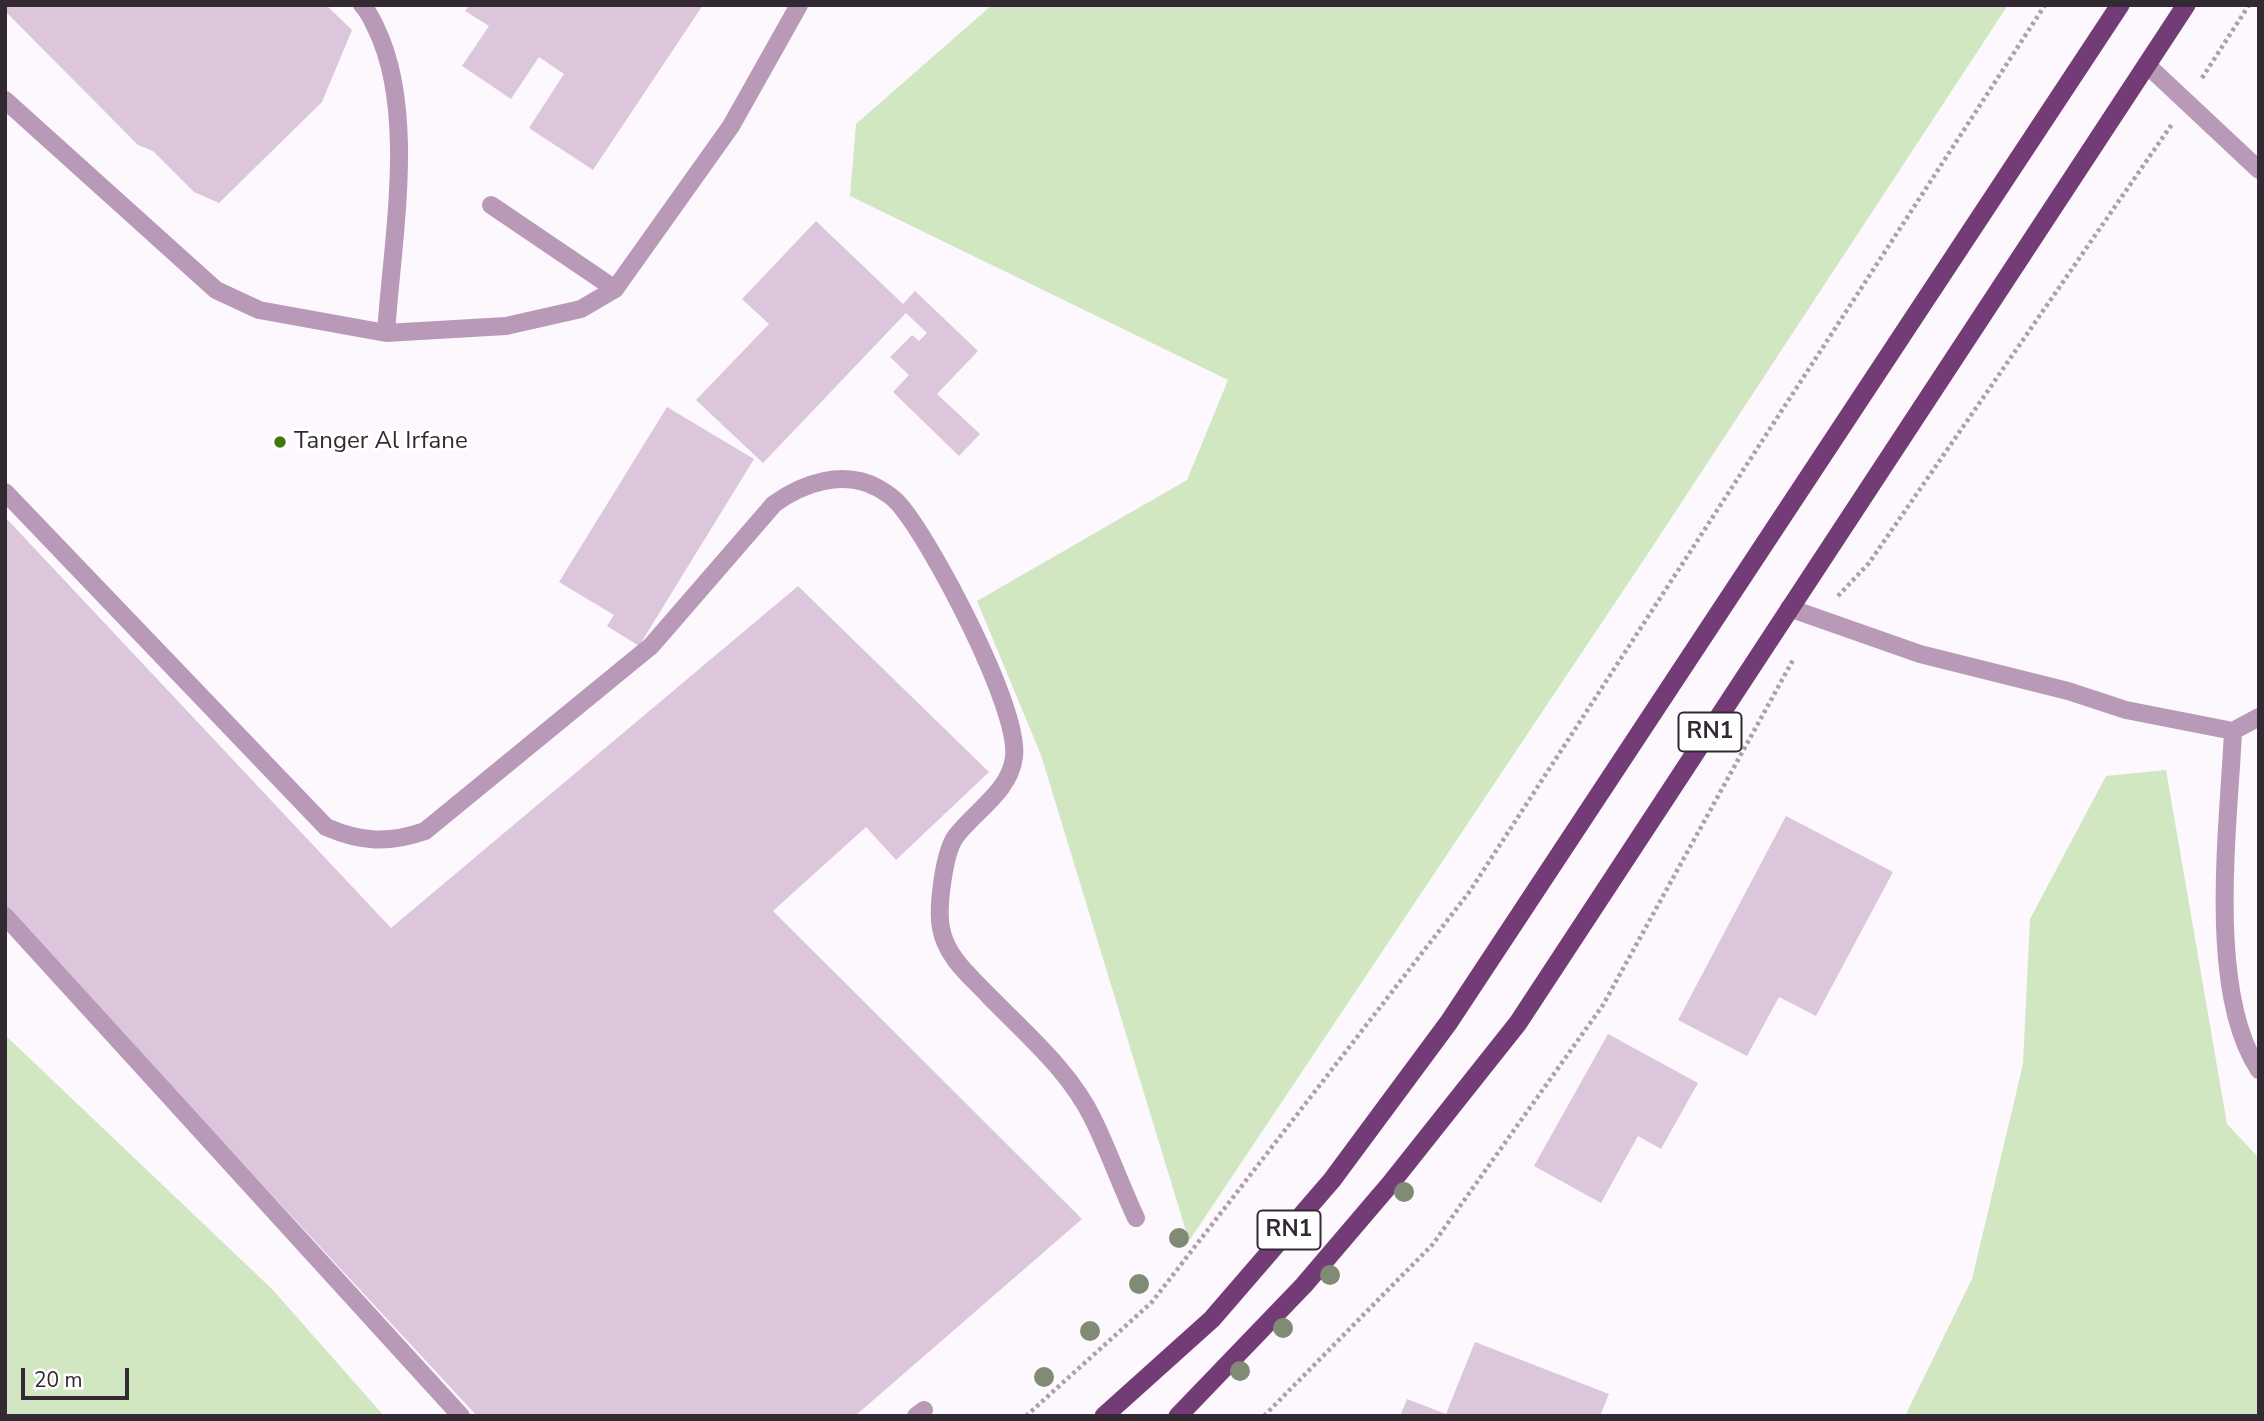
<!DOCTYPE html>
<style>
body{margin:0}
#map{position:relative;width:2264px;height:1421px;overflow:hidden;background:#fdf8fd;font-family:"Nunito Sans",sans-serif}
canvas{display:block}
.frame{position:absolute;inset:0;border:7px solid #322932;pointer-events:none}
.scale{position:absolute;left:21px;top:1368px;width:108px;height:32px;box-sizing:border-box;border:4px solid #322932;border-top:0;padding-left:9px;font-size:21px;line-height:24px;white-space:nowrap;color:#322932;-webkit-text-stroke:5px #fff;paint-order:stroke}
</style>
<div id="map">
<canvas width="2264" height="1421"></canvas>
<div class="frame"></div>
<div class="scale">20 m</div>
</div>
<script>
const ctx = document.querySelector('canvas').getContext('2d');
ctx.lineJoin = 'round';
function paint(path, color) {
  ctx.fillStyle = color;
  ctx.fill(path, 'evenodd');
}
function trace(path, color, width, dash) {
  ctx.strokeStyle = color;
  ctx.lineWidth = width;
  ctx.lineCap = dash ? 'butt' : 'round';
  ctx.setLineDash(dash || []);
  ctx.stroke(path);
}
function write(font, color, halo, rows, align = 'center') {
  ctx.font = font + ' "Nunito Sans",sans-serif';
  ctx.lineWidth = 6;
  ctx.setLineDash([]);
  ctx.textBaseline = 'middle';
  ctx.strokeStyle = halo;
  ctx.fillStyle = color;
  for (const [text, x, y, turn = 0] of rows) {
    ctx.save();
    ctx.translate(x, y);
    ctx.rotate((+turn || 0) * Math.PI / 180);
    ctx.textAlign = isNaN(turn) ? turn : align;
    if (halo) ctx.strokeText(text, 0, 0);
    ctx.fillText(text, 0, 0);
    ctx.restore();
  }
}
paint(new Path2D(`
 M992,5H2008L1647,555L1189,1241L1041,755L977,601L1187,480L1228,380L850,196L856,124Z
 M2166,770L2227,1124L2259,1158V1416H1905L1972,1279L2023,1064L2030,919L2106,776Z
 M5,1035L273,1290L384,1416H5Z`), '#d0e7c2');
paint(new Path2D(`
 M5,5H326L352,30L322,102L219,203L194,192L153,151L138,145L5,11Z
 M469,5H703L593,170L529,128L564,74L539,57L511,99L462,66L489,26L465,11Z
 M816,221L903,304L915,291L978,351L937,394L980,434L959,456L893,392L909,375L890,357L912,335L919,341L927,333L906,313L763,463L696,400L769,324L742,299Z
 M667,407L754,459L639,646L607,626L614,615L559,582Z
 M5,517L391,928L798,586L989,772L896,860L866,827L773,911L1082,1219L855,1416H477L5,907Z
 M1786,816L1893,872L1816,1016L1779,997L1747,1056L1678,1020Z
 M1608,1034L1698,1083L1661,1149L1638,1136L1601,1203L1534,1166Z
 M1475,1342L1609,1394L1600,1416H1400L1407,1399L1446,1414Z`), '#dcc6dc');
trace(new Path2D(`
 M2202,78L2249,5
 M1838,596L1869,563L2172,124
 M1026,1416L1152,1302L1470,891L2045,5
 M1264,1416L1433,1244L1603,1005L1793,660`), '#a9a2a9', 4.5, [3.5, 3.5]);
trace(new Path2D(`
 M491,205L615,289
 M5,492L326,827C361,842 388,844 425,831L651,646L774,504C803,483 844,469 878,488C885,492 894,498 899,504C932,542 1020,709 1014,757C1010,791 976,810 956,836C944,852 937,908 941,928C946,957 970,976 989,996C1026,1034 1071,1072 1094,1121C1109,1152 1121,1186 1136,1218
 M5,916L461,1416
 M916,1416L924,1410`), '#b89ab8', 18);
trace(new Path2D(`
 M362,5C369,12 372,20 376,28C417,112 392,241 386,333
 M2147,65L2259,170
 M5,100L216,290L259,310L386,333L506,326L581,309L615,289L731,126L799,5
 M1789,608L1920,654L2068,691L2126,710L2233,731L2259,717
 M2233,731C2229,824 2206,991 2259,1070`), '#b89ab8', 18);
trace(new Path2D(`
 M1104,1416L1212,1319L1332,1180L1449,1022L2120,5
 M1178,1416L1304,1285L1391,1183L1518,1023L2186,5`), '#743c76', 19);
ctx.fillStyle = '#808b76';
for (const [x, y] of [
 [1404,1192],
 [1179,1238],
 [1330,1275],
 [1139,1284],
 [1283,1328],
 [1090,1331],
 [1240,1371],
 [1044,1377]
]) {
  ctx.beginPath();
  ctx.arc(x, y, 10, 0, 2 * Math.PI);
  ctx.fill();
}
for (const [x, y, r, color] of [
 [280,442,7,"#437909"]
]) {
  const dot = new Path2D();
  dot.arc(x, y, r, 0, 2 * Math.PI);
  ctx.fillStyle = color;
  ctx.fill(dot);
  trace(dot, '#fff', 2.5);
}
for (const [x, y, w] of [
 [1710,732,63],
 [1289,1230,63]
]) {
  const box = new Path2D();
  box.roundRect(x - w / 2, y - 19.5, w, 39, 5);
  ctx.fillStyle = '#fff';
  ctx.fill(box);
  trace(box, '#322932', 2);
}
write('bold 23px', '#322932', null, [
 ["RN1",1710,732],
 ["RN1",1289,1230]
]);
write('24px', '#322932', '#fff', [
 ["Tanger Al Irfane",294,442]
], 'left');
</script>
